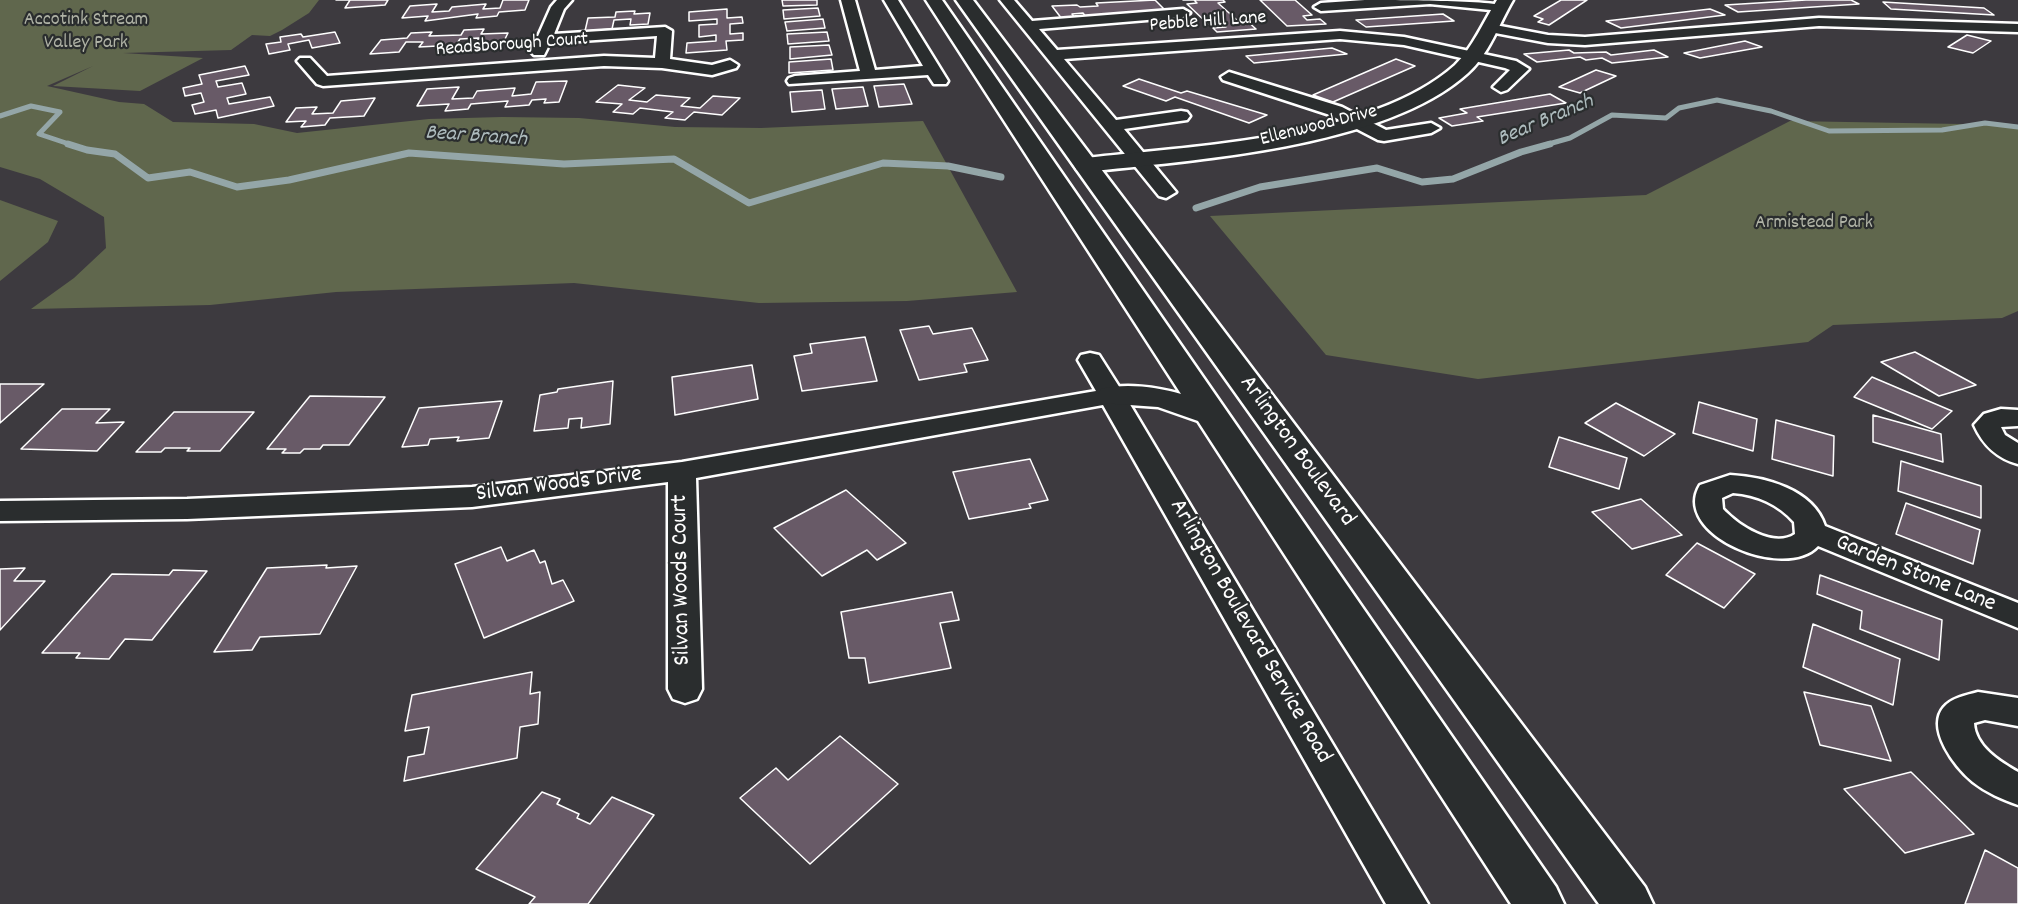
<!DOCTYPE html>
<style>
body{margin:0}
canvas{display:block;background:#3d3a3f}
</style>
<canvas width="2018" height="904"></canvas>
<script>
const ctx = document.querySelector('canvas').getContext('2d');
ctx.lineJoin = 'round';
function paint(path, color) {
  ctx.fillStyle = color;
  ctx.fill(path, 'evenodd');
}
function trace(path, color, width, dash) {
  ctx.strokeStyle = color;
  ctx.lineWidth = width;
  ctx.lineCap = dash ? 'butt' : 'round';
  ctx.setLineDash(dash || []);
  ctx.stroke(path);
}
function write(font, color, halo, rows, align = 'center') {
  ctx.font = font + ' Dekko,sans-serif';
  ctx.lineWidth = 4.5;
  ctx.setLineDash([]);
  ctx.textBaseline = 'middle';
  ctx.strokeStyle = halo;
  ctx.fillStyle = color;
  for (const [text, x, y, turn = 0] of rows) {
    ctx.save();
    ctx.translate(x, y);
    ctx.rotate((+turn || 0) * Math.PI / 180);
    ctx.textAlign = isNaN(turn) ? turn : align;
    if (halo) ctx.strokeText(text, 0, 0);
    ctx.fillText(text, 0, 0);
    ctx.restore();
  }
}
paint(new Path2D(`
 M0,0H319L309,13L282,30L270,36L252,35L231,50L123,53L203,58L140,91L53,86L93,66L47,86L119,102L144,104L173,122L254,124L297,133L429,119L502,117L579,118L675,127L761,128L923,121L1017,292L907,301L759,303L574,283L336,292L210,305L31,309L74,278L106,248L104,217L40,179L0,167Z
 M1790,121L2018,125V311L2002,318L1833,325L1808,342L1478,379L1326,355L1210,216L1646,195Z
 M0,200L58,221L48,242L0,281Z`), '#60674d');
trace(new Path2D(`
 M0,116L31,106L60,112L39,134L72,145
 M1545,145L1570,138L1612,115L1666,118L1679,108L1717,100L1771,111L1829,131L1942,130L1985,123L2018,127`), '#94a6a8', 5);
trace(new Path2D(`
 M68,144L87,150L115,154L148,178L190,172L237,187L289,180L409,153L564,164L674,159L749,203L883,163L948,166L1001,177
 M1196,208L1260,187L1377,168L1422,182L1453,179L1521,152L1550,144`), '#94a6a8', 7);
const building = new Path2D(`
 M336,0H388L385,5L345,8L350,0Z
 M503,0H529L525,10L499,12L497,16L476,18L478,14L425,21L428,16L402,18L410,6L437,4L432,12L449,11L452,7L486,4L483,9L500,8Z
 M782,0H817V5L783,6Z
 M1155,0L1166,11L1086,17L1083,13L1072,14L1075,18L1062,19L1052,6L1077,5L1080,7L1098,6L1096,3Z
 M1183,0H1223L1225,2L1218,3L1238,21L1246,20L1256,29L1217,32L1213,28L1226,27L1221,23L1208,24L1187,4L1197,3L1194,0Z
 M1260,0H1295L1312,15L1303,16L1307,20L1320,19L1326,24L1287,26Z
 M1561,0H1587L1549,25L1538,22L1543,19L1534,16Z
 M1806,0H1851L1859,4L1738,12L1725,5Z
 M1883,2L1984,8L1994,15L1891,9Z
 M818,8L820,16L784,19L783,10Z
 M727,9V18L742,17L743,23L730,24V34L743,33V40L726,41L727,50L686,53L687,43L716,41V35L699,37V25L717,24V19L689,21V12Z
 M1710,9L1725,15L1621,28L1606,21Z
 M635,11L634,14L650,13L648,24L630,25L631,19L614,20L612,29L585,31L588,18L615,17L616,12Z
 M1443,14L1454,21L1366,27L1356,20Z
 M823,19L825,28L787,31L785,22Z
 M484,29L481,34L508,33L501,47L472,49L479,38L460,39L456,45L419,47L423,42H406L399,52L370,54L381,40L407,38L411,33L432,32L429,36L461,35L464,30Z
 M335,32L340,43L312,48L309,40L288,44L290,50L269,54L266,44L281,42L280,37L301,34L303,37Z
 M827,32L829,41L788,44L787,34Z
 M1967,35L1991,41L1973,53L1948,47Z
 M1745,41L1762,47L1700,58L1684,53Z
 M829,45L832,55L790,59V47Z
 M1332,48L1347,54L1254,63L1246,56Z
 M1569,50L1574,53L1606,52L1611,55L1654,50L1668,57L1612,63L1602,58L1586,60L1580,57L1537,62L1524,54Z
 M831,59L833,70L789,73V62Z
 M1396,59L1415,66L1333,102L1313,95Z
 M245,66L249,75L216,81L218,87L242,83L246,94L227,98L229,104L270,97L274,106L218,118L216,110L195,114L192,105L204,102L201,93L185,96L183,88L202,84L199,75Z
 M1596,70L1616,76L1580,93L1559,87Z
 M1139,79L1181,93L1187,91L1267,115L1249,123L1175,97L1166,101L1123,86Z
 M567,81L559,102L544,103L546,99L532,100L529,105L505,107L508,101L471,104L468,109L445,111L449,104L417,106L427,89L459,87L452,99L473,98L477,91L515,88L512,96L531,94L536,82Z
 M904,84L912,104L879,107L874,86Z
 M618,85L645,88L629,100L647,102L656,95L690,98L681,106L700,108L713,96L740,98L722,115L694,112L685,120L665,118L673,112L640,108L633,114L613,112L622,104L596,102Z
 M863,87L868,106L836,109L832,89Z
 M822,90L825,109L792,112L790,92Z
 M1550,94L1566,103L1477,117L1483,121L1452,126L1439,118L1467,113L1460,109Z
 M375,98L364,116L330,118L325,125L301,127L306,121L286,122L296,108L317,107L312,114L333,113L341,101Z
 M929,326L933,334L972,328L988,360L964,364L967,372L919,380L900,330Z
 M865,337L877,381L802,391L794,356L812,353L810,344Z
 M1915,352L1976,385L1939,396L1881,362Z
 M752,365L758,399L675,415L672,377Z
 M1872,377L1952,411L1932,429L1854,397Z
 M613,381L610,424L581,428L582,418L569,419L568,428L534,431L540,395L557,392L558,389Z
 M0,384H44L0,423Z
 M310,396L385,397L349,445H323L320,449H304L300,453H282L286,449H267Z
 M502,401L489,438L457,441L459,437L430,439L428,445L402,447L419,408Z
 M1699,402L1757,419L1753,451L1693,433Z
 M1616,403L1675,434L1644,456L1585,423Z
 M62,409H110L96,423L124,422L97,451L21,449Z
 M174,412H254L220,451H187L190,448H165L161,452H136Z
 M1873,415L1941,434L1943,462L1873,442Z
 M1776,420L1834,436L1833,476L1772,459Z
 M1559,437L1627,458L1619,489L1549,467Z
 M1030,459L1048,500L1029,504L1031,508L969,519L953,472Z
 M1901,461L1981,486V518L1898,491Z
 M846,490L906,543L877,560L867,550L822,576L774,528Z
 M1641,499L1682,535L1632,549L1592,512Z
 M1906,503L1980,530L1973,564L1896,534Z
 M1697,543L1755,574L1724,608L1666,575Z
 M501,547L507,561L534,550L540,563L545,561L552,584L563,580L574,601L484,638L455,564Z
 M327,565L326,568L357,566L320,634L260,637L252,650L214,652L267,568Z
 M25,568L14,581H45L0,630V569Z
 M173,570L207,571L152,640L125,639L109,659L76,658L80,653H42L112,574L169,575Z
 M1820,575L1942,620L1939,660L1860,629L1862,611L1817,594Z
 M952,592L959,620L940,623L951,668L869,683L865,658H849L841,612Z
 M1813,624L1900,659L1893,705L1803,667Z
 M532,672L530,694L540,692L538,724L520,727L517,758L404,781L408,757L424,754L429,727L405,731L412,695Z
 M1804,692L1871,706L1891,761L1820,745Z
 M840,736L898,784L810,864L740,798L776,768L788,780Z
 M1911,772L1974,834L1905,853L1844,789Z
 M542,792L560,799L557,804L579,814L577,818L590,824L612,797L654,815L588,904H529L535,897L476,869Z
 M1985,850L2018,868V904H1965Z`);
paint(building, '#685a67');
trace(building, '#fff', 1.5);
const street = new Path2D(`
 M557,0H572L564,9L554,34L665,27L672,31L670,59L712,65L730,60L738,65L736,68L712,75L662,68L604,66L323,86L317,84L297,61L300,58H310L327,76L604,56L655,58L657,36L550,43L544,55H534L531,52L551,7Z
 M841,0H855L875,70L923,66L884,0H898L948,81L946,84H934L928,75L789,84L787,81L789,78L795,76L860,71Z
 M1000,0H1014L1032,21L1183,9L1190,13L1183,17L1039,29L1057,50L1340,31L1404,37L1516,61L1529,69L1507,90L1501,92L1493,87L1510,70L1505,68L1404,45L1340,39L1064,59L1116,120L1181,111L1187,112L1190,116L1187,120L1124,129L1176,192L1166,198L1159,196Z
 M1365,0C1388,0 1497,0 1508,7L1501,11L1430,4L1321,11L1314,7L1321,3Z
 M1819,18L2018,24V32L1819,26L1585,45L1548,43L1490,32L1483,28L1490,24L1548,35L1585,37Z
 M1229,72L1342,107L1386,130L1431,123L1440,128L1431,133L1384,141L1378,140L1330,115L1223,80L1221,77Z
 M1090,353L1099,355L1125,396L1428,904H1386L1103,405L696,478L702,689L697,699L685,703L673,699L668,689V482L472,507L187,519L0,521V501L187,499L472,487L682,462L1096,391L1078,360L1081,355Z
 M2001,409L2018,410V426L2001,427L2005,435L2018,443V464C1996,458 1983,445 1974,425L1984,414Z
 M1730,475C1765,477 1813,489 1825,526L2018,603V628L1818,546C1785,582 1670,534 1700,485ZM1733,493C1757,495 1778,504 1794,522L1795,534C1773,549 1738,525 1723,509L1722,498Z
 M1978,692L2018,698V726L1985,720L1974,723C1975,746 1999,761 2018,772V805C2002,799 1987,793 1973,782C1956,768 1925,729 1944,707C1951,698 1967,695 1978,692Z`);
const secondary = new Path2D(`
 M1497,0H1513C1499,24 1489,54 1468,73C1386,148 1193,160 1085,172L1077,170L1074,165L1077,160L1085,158C1192,146 1373,139 1455,65C1473,47 1484,21 1497,0Z`);
const primary = new Path2D(`
 M926,0H942L1556,887L1564,904H1511L1198,421L1158,407L1101,403L1097,396L1101,389C1126,383 1157,387 1181,394Z
 M956,0H973L1645,887L1653,904H1599Z`);
trace(street, '#fff', 5);
trace(secondary, '#fff', 5);
trace(primary, '#fff', 5);
paint(street, '#2a2d2e');
paint(secondary, '#2a2d2e');
paint(primary, '#2a2d2e');
write('20px', '#b0b3a6', '#2a2d2e', [
 ["Accotink Stream",86,21],
 ["Valley Park",86,44],
 ["Armistead Park",1814,224]
]);
write('20px', '#fff', '#2a2d2e', [
 ["Pebble Hill Lane",1208,23,-4],
 ["Readsborough Court",512,46,-4],
 ["Ellenwood Drive",1319,127,-14]
]);
write('italic 22px', '#aebcbe', '#2a2d2e', [
 ["Bear Branch",1546,122,-23],
 ["Bear Branch",476,138,4]
]);
write('24px', '#fff', '#2a2d2e', [
 ["Arlington Boulevard",1296,452,54],
 ["Silvan Woods Drive",559,486,-7],
 ["Garden Stone Lane",1915,575,22],
 ["Silvan Woods Court",683,580,-91],
 ["Arlington Boulevard Service Road",1249,632,60]
]);
</script>
